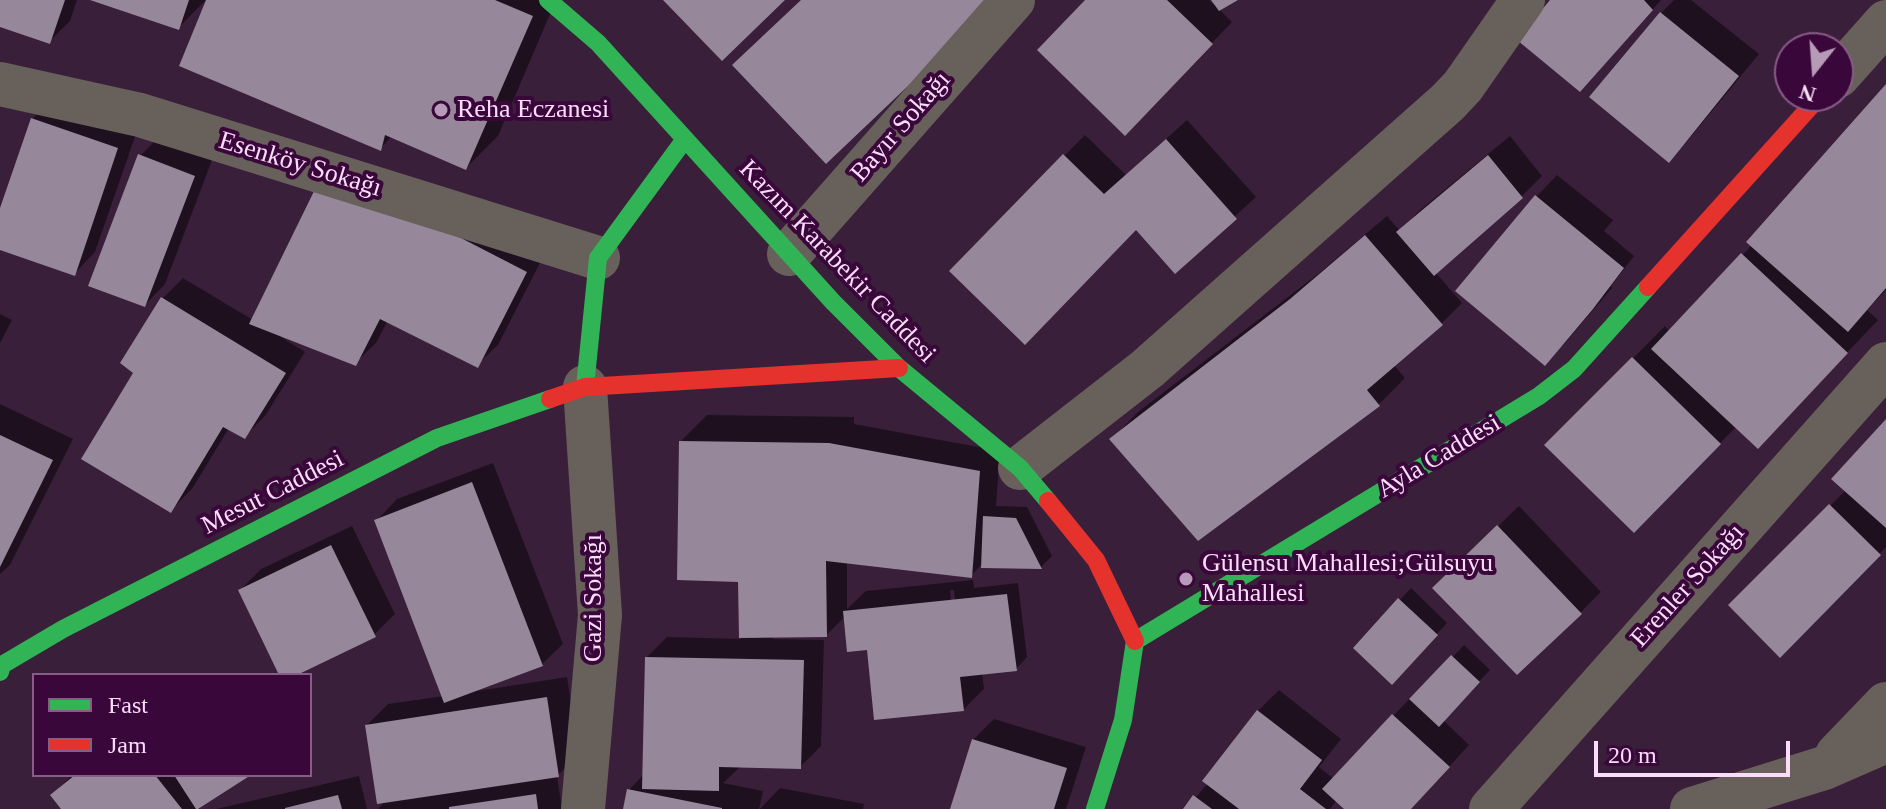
<!DOCTYPE html>
<meta charset="utf-8">
<style>
body{margin:0}
#map{position:relative;width:1886px;height:809px;overflow:hidden;background:#3a1f3a;font-family:"Times New Roman",serif}
canvas{display:block}
.legend{position:absolute;left:32px;top:673px;width:280px;height:104px;box-sizing:border-box;background:#3a073b;border:2px solid #875c87;margin:0;padding:10px 14px;list-style:none;font-size:24px;color:#fbdcfa}
.legend li{display:flex;align-items:center;gap:16px;height:40px}
.legend b{width:40px;border:2px solid #875c87}
.north{position:absolute;left:1774px;top:32px;width:80px;height:80px;box-sizing:border-box;background:#3a073b;border:2px solid #875c87;border-radius:50%;rotate:197deg;font-size:22px;font-weight:700;line-height:32px;text-align:center;color:#fbdcfa}
.north::after{content:'';display:block;margin:auto;width:28px;height:36px;background:#b79ab7;clip-path:polygon(50% 0,100% 100%,50% 72%,0 100%)}
.scale{position:absolute;left:1594px;top:741px;width:196px;height:36px;box-sizing:border-box;border:4px solid #fbdcfa;border-top:0;padding-left:10px;font-size:24px;line-height:28px;white-space:nowrap;color:#fbdcfa;-webkit-text-stroke:6px #3a073b;paint-order:stroke}
</style>
<div id="map">
<canvas width="1886" height="809"></canvas>
<ul class="legend">
<li><b style="height:10px;background:#30b455"></b>Fast</li>
<li><b style="height:10px;background:#e5322d"></b>Jam</li>
</ul>
<div class="north">N</div>
<div class="scale">20 m</div>
</div>
<script>
const ctx = document.querySelector('canvas').getContext('2d');
ctx.lineJoin = 'round';
function paint(path, color) {
  ctx.fillStyle = color;
  ctx.fill(path, 'evenodd');
}
function trace(path, color, width, dash) {
  ctx.strokeStyle = color;
  ctx.lineWidth = width;
  ctx.lineCap = dash ? 'butt' : 'round';
  ctx.setLineDash(dash || []);
  ctx.stroke(path);
}
function write(font, color, halo, rows, align = 'center') {
  ctx.font = font + ' "Times New Roman",serif';
  ctx.lineWidth = 8;
  ctx.setLineDash([]);
  ctx.textBaseline = 'middle';
  ctx.strokeStyle = halo;
  ctx.fillStyle = color;
  for (const [text, x, y, turn = 0] of rows) {
    ctx.save();
    ctx.translate(x, y);
    ctx.rotate((+turn || 0) * Math.PI / 180);
    ctx.textAlign = isNaN(turn) ? turn : align;
    if (halo) ctx.strokeText(text, 0, 0);
    ctx.fillText(text, 0, 0);
    ctx.restore();
  }
}
paint(new Path2D(`
 M0,0H77L70,21L49,42L0,25Z
 M94,0H206L178,28Z
 M208,0H556L498,136L466,168L392,136L380,149Z
 M1088,0H1209L1214,5L1216,4L1213,0H1234L1219,9L1232,22L1146,112Z
 M1553,0H1661L1600,69Z
 M1674,0H1691L1759,54L1689,139L1669,160L1661,13Z
 M1886,87V290L1867,310L1878,320L1789,414L1737,426L1634,530L1547,445L1665,326L1670,332L1752,245Z
 M53,98L138,128L95,252L75,273L0,247V215L32,119Z
 M1187,120L1256,197L1175,271L1136,228L951,271L1085,135L1126,175Z
 M161,135L214,155L165,284L145,305L140,156Z
 M1510,136L1542,176L1522,196L1435,272L1462,303L1441,324L1393,364L1405,378L1378,405L1112,439L1138,412L1318,274L1387,216L1400,231L1419,211Z
 M1557,175L1613,220L1604,231L1634,256L1611,286L1612,288L1566,342L1545,363L1457,291L1537,196Z
 M320,184L546,251L498,345L477,365L388,320L376,343L355,363L282,335L281,337L305,352L265,416L244,437L229,428L192,489L171,510L135,372L163,298L183,278L253,320Z
 M0,314L12,320L0,343Z
 M0,404L73,439L10,565L0,574Z
 M707,415L854,417V424L1000,451L996,506L1027,507L1052,556L1041,567L980,566L971,576L847,561V609L866,591L973,580L974,588L1018,583L1027,657L1016,669L982,673L984,689L963,710L868,648L846,616L826,635L773,636V639L824,640L821,746L800,767L739,765V768L723,783L763,791L759,809H625L629,790L644,774L646,658L667,637L741,639L740,583L681,441ZM950,590H954L957,624H953Z
 M1886,422V547L1780,655L1731,605L1845,491Z
 M493,463L563,644L542,664L477,689V691L567,677L579,754L557,776L562,809H378L386,800L367,725L388,704L444,696L377,520L397,499Z
 M1519,506L1601,592L1580,613L1456,567Z
 M352,526L395,614L374,635L292,675H281L240,590L261,569Z
 M1411,588L1447,623L1403,671L1355,648Z
 M1464,645L1490,670L1443,720L1469,745L1410,809H1347L1337,800L1330,809H1186L1208,783L1258,711L1279,690L1341,739L1319,767L1334,779L1394,715L1414,694L1416,696Z
 M994,719L1086,747L1066,809H952L973,740Z
 M72,775H248L206,801L199,809H63L52,795Z
 M359,776L367,809H216Z
 M780,788L864,804L863,809H760Z`), '#0007');
paint(new Path2D(`
 M0,0H65L50,44L0,27Z
 M90,0H189L179,30Z
 M206,0H495L533,16L466,170L385,135L381,151L179,66Z
 M663,0H785L722,61Z
 M801,0H996L989,9L826,164L732,65Z
 M1085,0H1167L1213,44L1125,136L1037,50Z
 M1211,0H1238L1219,11Z
 M1550,0H1644L1653,10L1580,92L1517,40Z
 M1660,12L1739,76L1669,163L1589,97Z
 M1886,84V288L1848,332L1746,242Z
 M31,118L118,148L75,276L0,250V208Z
 M1166,139L1237,219L1175,274L1136,230L1025,345L949,271L1063,154L1104,194Z
 M138,154L195,176L145,307L88,286Z
 M1488,155L1523,198L1434,276L1396,232Z
 M318,183L430,222L527,272L478,368L380,319L356,366L249,324Z
 M1535,195L1624,268L1593,309L1545,366L1455,291Z
 M1365,235L1443,325L1367,390L1380,406L1198,541L1109,439L1290,299Z
 M1741,253L1848,353L1758,449L1651,349Z
 M161,297L286,373L245,439L223,427L171,513L81,459L133,373L120,363Z
 M1632,357L1721,444L1634,533L1544,445Z
 M1886,419V528L1831,479Z
 M0,435L53,460L0,567Z
 M679,441L829,443L980,471L972,578L826,561L827,637L739,638L738,582L677,580Z
 M472,482L543,666L444,703L374,520Z
 M1829,504L1881,555L1780,658L1728,605Z
 M983,516L1016,518L1042,569L981,568Z
 M1497,525L1582,614L1517,675L1432,588Z
 M331,545L376,637L297,675H279L238,590Z
 M1007,594L1017,671L960,677L964,711L874,720L867,650L847,652L843,611Z
 M1398,598L1438,635L1392,685L1353,648Z
 M1451,655L1480,682L1439,727L1409,699Z
 M645,657L804,660L801,769L719,767V791L642,789Z
 M547,697L559,777L377,804L365,725Z
 M1257,710L1322,760L1300,789L1326,809H1239L1202,781Z
 M1392,714L1450,767L1411,809H1344L1322,789Z
 M972,739L1067,768L1054,809H950Z
 M75,775H155L182,809H61L50,795Z
 M174,775H251L198,809H196Z
 M627,789L722,808V809H623Z
 M536,794L538,809H449V807Z
 M338,795L342,809H285V808Z
 M1193,795L1212,809H1183Z`), '#97879b');
trace(new Path2D(`
 M1838,76L1886,22
 M0,84L140,115L598,258
 M789,254L1013,0
 M1020,468L1147,369L1448,102L1463,86L1523,0
 M1837,755L1886,704
 M583,809L600,615L585,387
 M1491,809L1886,364
 M1692,809L1824,768L1886,741`), '#68605b', 44);
trace(new Path2D(`
 M548,0L598,43L833,302L899,368L1020,468L1048,501
 M585,387L598,258L685,139
 M1135,641L1539,396L1574,369L1648,287
 M0,672L2,665L63,629L437,438L550,399
 M1095,809L1123,720L1135,641`), '#30b455', 18);
trace(new Path2D(`
 M1648,287L1820,96
 M550,399L585,387L899,368
 M1048,501L1096,560L1135,641`), '#e5322d', 18);
for (const [x, y, r, color] of [
 [441,110,8,"#b79ab7"],
 [1186,579,8,"#b79ab7"]
]) {
  const dot = new Path2D();
  dot.arc(x, y, r, 0, 2 * Math.PI);
  ctx.fillStyle = color;
  ctx.fill(dot);
  trace(dot, '#3a073b', 3);
}
write('26px', '#fbdcfa', '#3a073b', [
 ["Reha Eczanesi",457,110],
 ["Gülensu Mahallesi;Gülsuyu",1202,564],
 ["Mahallesi",1202,594]
], 'left');
write('26px', '#fbdcfa', '#3a073b', [
 ["Bayır Sokağı",901,127,-49],
 ["Esenköy Sokağı",300,165,17],
 ["Kazım Karabekir Caddesi",837,262,46],
 ["Ayla Caddesi",1439,457,-31],
 ["Mesut Caddesi",273,493,-27],
 ["Erenler Sokağı",1688,586,-48],
 ["Gazi Sokağı",594,598,-90]
]);
</script>
